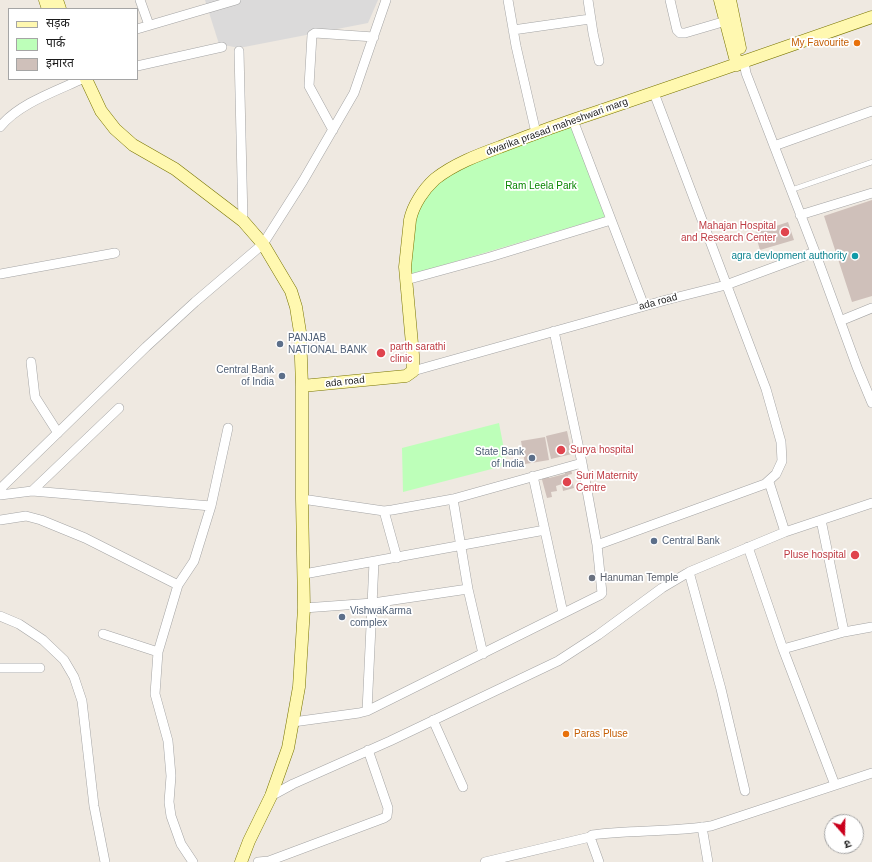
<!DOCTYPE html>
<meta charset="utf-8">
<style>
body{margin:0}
#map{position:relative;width:872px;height:862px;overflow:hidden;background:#efe9e1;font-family:Helvetica,"Noto Sans Devanagari",sans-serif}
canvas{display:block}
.legend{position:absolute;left:8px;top:8px;width:130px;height:72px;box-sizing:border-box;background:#fff;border:1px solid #a5a5a5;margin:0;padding:5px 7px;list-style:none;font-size:12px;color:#1d1d1d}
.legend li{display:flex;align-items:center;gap:8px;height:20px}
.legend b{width:20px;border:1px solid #a5a5a5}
.north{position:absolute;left:824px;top:814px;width:40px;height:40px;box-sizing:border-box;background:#fff;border:1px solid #a5a5a5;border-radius:50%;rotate:160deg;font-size:11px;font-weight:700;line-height:16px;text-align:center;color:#1d1d1d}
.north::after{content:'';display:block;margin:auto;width:14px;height:18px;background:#ca001c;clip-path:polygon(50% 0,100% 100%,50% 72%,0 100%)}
</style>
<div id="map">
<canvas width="872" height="862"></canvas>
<ul class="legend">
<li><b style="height:5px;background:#fff8b0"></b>सड़क</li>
<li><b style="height:11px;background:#bdffb9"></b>पार्क</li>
<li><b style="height:11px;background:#cfc0ba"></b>इमारत</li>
</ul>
<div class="north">उ</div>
</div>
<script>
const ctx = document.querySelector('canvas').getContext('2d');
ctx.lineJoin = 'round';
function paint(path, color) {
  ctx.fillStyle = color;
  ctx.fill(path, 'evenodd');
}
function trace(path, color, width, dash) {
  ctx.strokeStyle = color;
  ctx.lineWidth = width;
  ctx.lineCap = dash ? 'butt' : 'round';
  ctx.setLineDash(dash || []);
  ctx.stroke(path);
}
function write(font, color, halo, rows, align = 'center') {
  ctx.font = font + ' Helvetica,sans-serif';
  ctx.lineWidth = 3.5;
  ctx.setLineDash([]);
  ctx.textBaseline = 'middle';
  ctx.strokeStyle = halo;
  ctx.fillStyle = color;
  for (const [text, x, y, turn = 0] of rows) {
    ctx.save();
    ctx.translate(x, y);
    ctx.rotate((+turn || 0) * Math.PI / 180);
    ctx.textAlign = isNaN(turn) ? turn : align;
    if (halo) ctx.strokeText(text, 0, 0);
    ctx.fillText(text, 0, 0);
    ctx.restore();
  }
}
paint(new Path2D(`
 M205,0H378L368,23L239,48L219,44Z`), '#dbdada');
paint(new Path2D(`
 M571,126L605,217L410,275L414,212L435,180L480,156Z
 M499,423L507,465L403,492L402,448Z`), '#bdffb9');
paint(new Path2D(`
 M872,200V296L852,302L824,216Z
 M788,222L794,240L760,250L755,233Z
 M567,431L572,454L551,459L546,436Z
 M545,437L549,460L525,464L521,441Z
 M571,468L572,474L568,475L569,480H572L574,488L563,491L562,484L556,486L557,491L551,492L552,497L547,498L541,476L547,474L549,478L565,474L564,470Z`), '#cfc0ba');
const lane = new Path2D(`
 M791,190L872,162`);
const street = new Path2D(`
 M140,0L149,25
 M508,0L516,46L536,133
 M588,0L593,33L599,61
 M670,0L677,30L680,33H685L726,21
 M137,29L236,0
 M513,30L590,19
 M239,51L243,221
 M744,62L746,73L815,252L857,367L872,403
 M137,66L222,47
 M573,120L644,306
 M0,127C18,104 56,91 82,79
 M333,130L309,86L312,35L315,33L374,37
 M774,146L872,111
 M800,215L872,193
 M0,274L115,253
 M406,280L490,257L611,220
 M840,321L872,308
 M31,362L35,397L58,433
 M413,371L666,300L726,285L815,252
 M533,476L563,613
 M769,482L785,532
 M0,489L146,347L195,302L263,244L303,181L354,93L386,0
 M32,491L119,408
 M0,495L32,491L211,506
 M302,499L384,511L392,510L453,499L582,463
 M453,499L468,589L483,654
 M384,511L397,558
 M0,520L26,516L41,520L85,538L178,585
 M821,520L844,632
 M597,545L765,484L776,474L782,461L781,442L766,389L654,93
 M748,547L783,649L835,785
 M689,572L721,689L745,791
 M304,574L545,530
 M304,608L373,603L468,589
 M0,616L19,624L43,640L64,660L74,677L82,701L94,806L105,862
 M103,634L158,652
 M783,649L844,632L872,627
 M0,668H40
 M367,711L374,562
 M433,720L463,787
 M293,722L359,713L367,711L600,595L602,593L597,545L582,463L554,331
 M271,796L293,784L390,741L558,661L598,635L662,588L689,572L785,532L872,503
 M702,827L708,862
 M193,862L181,844L171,816L169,802L171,776L168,741L155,694L158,652L178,585L194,561L211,506L228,428
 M258,862L269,861L384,818L387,816L388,808L368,750
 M485,862L590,837
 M599,862L590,837L592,835C631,830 672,832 711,826L872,773`);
const secondary = new Path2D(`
 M45,0L48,9
 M57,0L60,9
 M720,0L737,65
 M730,0L740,48
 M86,79L101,111L115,129L133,145L175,169L243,221L263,244L291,291L296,307L300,332L302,386V499L304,608L299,687L288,748L271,796L249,841L241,862
 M302,386L406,376L413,371V355L405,267L410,220C413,205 424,189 435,179C454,164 478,155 500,147C533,134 566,122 600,111C691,80 781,49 872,17`);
trace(lane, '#a4a4a4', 5.5);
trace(street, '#a4a4a4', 10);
trace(secondary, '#787400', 13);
trace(lane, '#fff', 4.5);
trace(street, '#fff', 9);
trace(secondary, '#fff8b0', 12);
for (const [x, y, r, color] of [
 [857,43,4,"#e8710a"],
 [785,232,5,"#e0444e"],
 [855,256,4,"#0f9aa8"],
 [280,344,4,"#5c6f8a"],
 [381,353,5,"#e0444e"],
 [282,376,4,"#5c6f8a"],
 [561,450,5,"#e0444e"],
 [532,458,4,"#5c6f8a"],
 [567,482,5,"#e0444e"],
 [654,541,4,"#5c6f8a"],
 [855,555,5,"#e0444e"],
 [592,578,4,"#6b7280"],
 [342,617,4,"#5c6f8a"],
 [566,734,4,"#e8710a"]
]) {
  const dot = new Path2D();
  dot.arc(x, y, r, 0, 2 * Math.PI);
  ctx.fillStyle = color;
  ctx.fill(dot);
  trace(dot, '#fff', 1.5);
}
write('10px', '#c56008', '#fff', [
 ["My Favourite",849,43],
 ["Paras Pluse",574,734,"left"]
], 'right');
write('10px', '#1d1d1d', '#fff', [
 ["dwarika prasad maheshwari marg",557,127,-20],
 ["ada road",658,302,-15],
 ["ada road",345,382,-6]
]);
write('10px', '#088500', '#fff', [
 ["Ram Leela Park",541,186]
]);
write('10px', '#be3a42', '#fff', [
 ["Mahajan Hospital",776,226,"right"],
 ["and Research Center",776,238,"right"],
 ["parth sarathi",390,347],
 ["clinic",390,359],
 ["Surya hospital",570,450],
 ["Suri Maternity",576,476],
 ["Centre",576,488],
 ["Pluse hospital",846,555,"right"]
], 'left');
write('10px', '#0d838f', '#fff', [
 ["agra devlopment authority",847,256]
], 'right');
write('10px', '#4e5e75', '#fff', [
 ["PANJAB",288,338],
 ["NATIONAL BANK",288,350],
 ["Central Bank",274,370,"right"],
 ["of India",274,382,"right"],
 ["State Bank",524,452,"right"],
 ["of India",524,464,"right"],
 ["Central Bank",662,541],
 ["VishwaKarma",350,611],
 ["complex",350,623]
], 'left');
write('10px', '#5b616d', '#fff', [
 ["Hanuman Temple",600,578]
], 'left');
</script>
